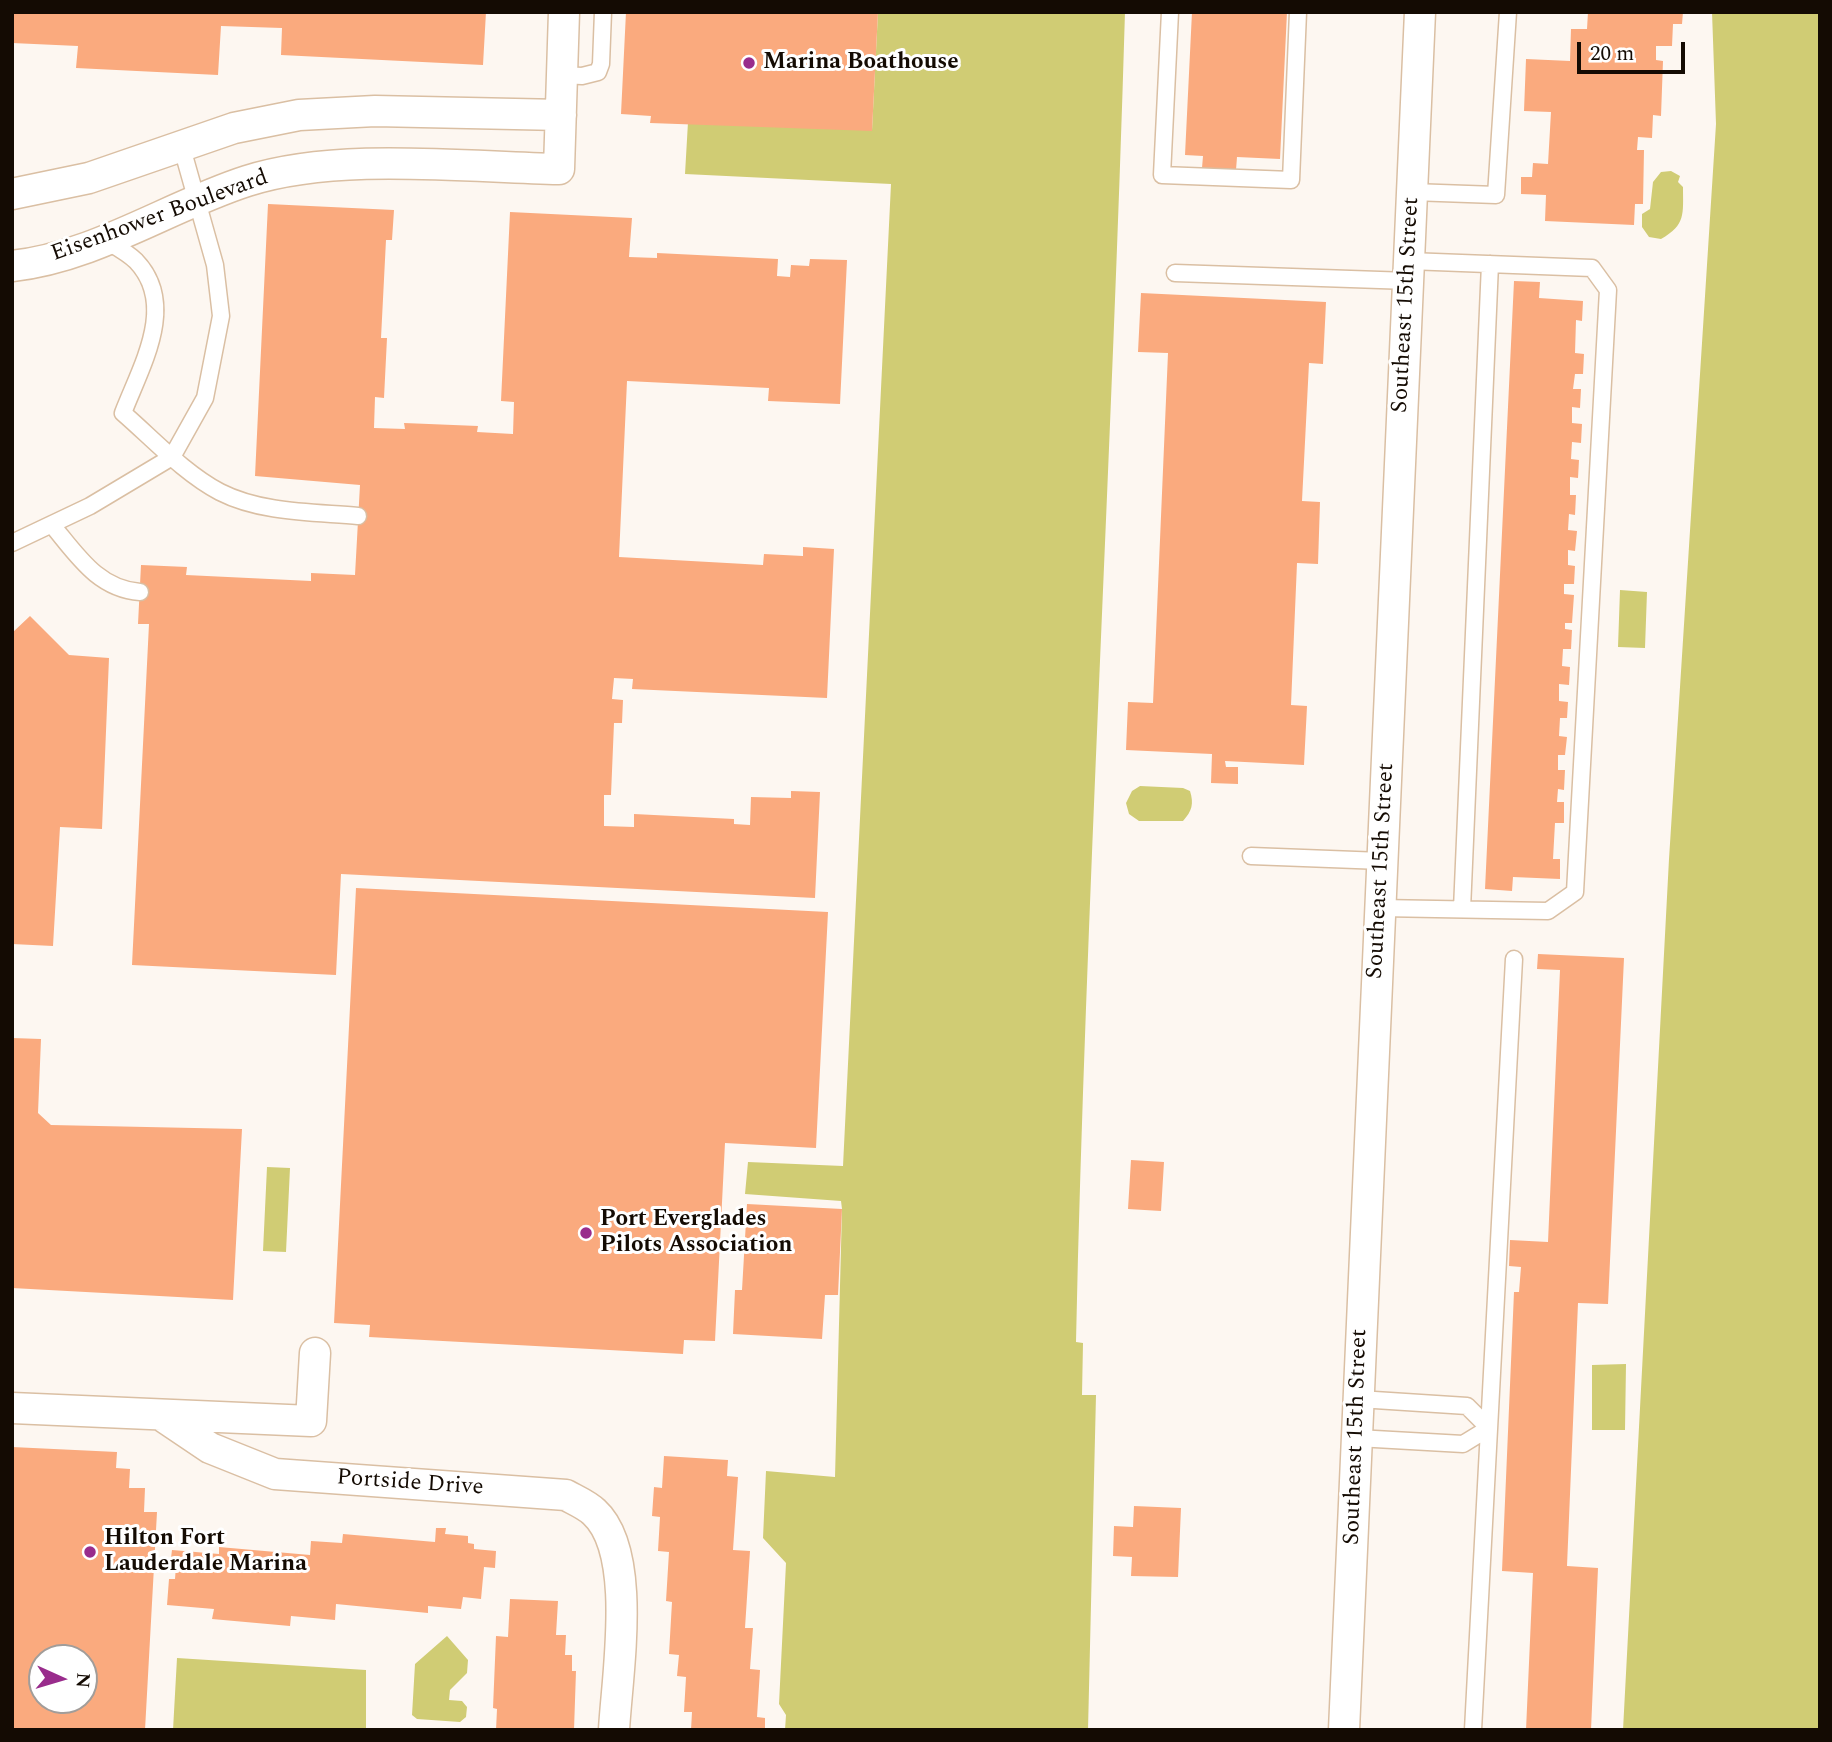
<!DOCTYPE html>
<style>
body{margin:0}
#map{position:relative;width:1832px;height:1742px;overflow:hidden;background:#fdf7f1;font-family:Spectral,serif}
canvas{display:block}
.frame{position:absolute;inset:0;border:14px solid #140b03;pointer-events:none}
.north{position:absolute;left:28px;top:1644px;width:70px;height:70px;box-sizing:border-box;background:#fff;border:2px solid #a19d9a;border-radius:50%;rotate:94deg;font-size:19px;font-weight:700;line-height:28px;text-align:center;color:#140b03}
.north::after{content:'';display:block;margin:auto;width:24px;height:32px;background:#992c8c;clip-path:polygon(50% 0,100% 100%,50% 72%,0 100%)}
.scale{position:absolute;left:1577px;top:42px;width:108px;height:32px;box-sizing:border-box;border:4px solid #140b03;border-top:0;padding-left:9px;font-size:21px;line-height:24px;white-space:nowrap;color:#140b03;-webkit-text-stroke:5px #fff;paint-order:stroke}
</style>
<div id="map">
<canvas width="1832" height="1742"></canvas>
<div class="frame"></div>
<div class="north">N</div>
<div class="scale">20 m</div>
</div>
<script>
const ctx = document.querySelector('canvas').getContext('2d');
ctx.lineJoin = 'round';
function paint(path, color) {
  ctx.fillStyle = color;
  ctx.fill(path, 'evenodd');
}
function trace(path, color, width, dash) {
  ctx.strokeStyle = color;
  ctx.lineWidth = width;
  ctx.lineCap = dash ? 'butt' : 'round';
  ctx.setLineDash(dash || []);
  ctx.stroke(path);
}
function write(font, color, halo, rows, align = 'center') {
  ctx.font = font + ' Spectral,serif';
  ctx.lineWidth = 6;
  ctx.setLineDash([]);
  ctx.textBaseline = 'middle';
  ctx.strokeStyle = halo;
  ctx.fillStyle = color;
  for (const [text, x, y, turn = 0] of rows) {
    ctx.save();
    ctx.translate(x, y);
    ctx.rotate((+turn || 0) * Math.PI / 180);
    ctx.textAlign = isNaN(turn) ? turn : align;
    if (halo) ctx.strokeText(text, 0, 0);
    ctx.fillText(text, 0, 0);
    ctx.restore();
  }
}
paint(new Path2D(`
 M878,12H1125C1112,456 1086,899 1076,1342L1083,1343L1082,1395H1096L1088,1730H785L786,1715L779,1704L786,1563L763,1538L766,1471L835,1477L842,1209L841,1201L745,1194L748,1162L843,1166L891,184L685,174L688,122L872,130Z
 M1712,12H1820V1730H1623L1669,859L1716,124Z
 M1671,171L1680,176L1678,182L1683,187C1683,214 1686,225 1661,239L1649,237L1642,227V214L1650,209L1653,182L1661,172Z
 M1620,590L1647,592L1645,648L1618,647Z
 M1140,786L1183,788L1190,791C1194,804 1192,811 1183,821H1139L1129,814L1126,803L1132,791Z
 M267,1167L290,1168L286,1252L263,1251Z
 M1626,1364L1625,1430H1592V1365Z
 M447,1636L468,1660L467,1673L450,1690L449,1700L462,1701L467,1707L466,1717L460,1722L417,1719L412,1715L415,1664Z
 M177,1658L366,1670V1730H173Z`), '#d0cc74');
paint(new Path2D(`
 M12,12H486L483,65L281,55L282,28L221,26L218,75L76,68L78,46L12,43Z
 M626,12H878L872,131L650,123L651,116L621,114Z
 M1192,12H1287L1280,159L1237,157L1236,170L1202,168L1203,156L1185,155Z
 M1588,12H1683L1682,24H1673L1672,46H1656V60L1663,61L1661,116L1653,115L1652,138L1638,137L1637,150H1644L1643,204H1635L1634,225L1545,221L1546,195L1521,194V177H1532L1533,163L1548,164L1551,112L1524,111L1526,59L1570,61L1571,29H1587Z
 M268,204L394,210L392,240H386L381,338H387L384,398L375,397L374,428L405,429L404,423L478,426L477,432L513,434L514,402L501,401L510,212L632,218L629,257L657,258V253L778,259L777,276L790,277L791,265L809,266L810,259L847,260L840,404L768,401L769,388L627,381L619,557L763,565L764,554L803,556V547L834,549L827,698L632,689L633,679L614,678L612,699L623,700L622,723H614L611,795H604V826L634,827V814L734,819V824L750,825L751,797L791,798V791L820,792L815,898L341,874L336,975L132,965L149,624H138L141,565L187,567L186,575L311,581V573L355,575L360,485L255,476Z
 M1514,281L1540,282L1539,298L1583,301L1582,321L1576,320L1575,353L1584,354L1583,374H1575L1573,389H1581L1580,408L1572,407V423L1582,424L1581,443L1572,442L1571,459L1579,460L1578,478L1570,477V495H1576L1575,515L1569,514L1568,530L1577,531L1575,551L1568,550V565L1575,566L1574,584H1564V594L1574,595L1572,623H1565V629L1572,630L1571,649H1563L1562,666L1570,667L1569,685L1559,684V701L1568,702L1567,718H1560L1559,736L1567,737L1565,755H1558V770H1565L1564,790L1558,789L1557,802H1564V823H1555L1553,859H1560V879L1513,877L1512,891L1485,889Z
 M1141,293L1326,302L1323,364L1309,363L1302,501L1320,502L1318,564L1297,563L1291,705L1307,706L1304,765L1225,761L1226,767H1238V784L1211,783L1212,754L1126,750L1128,702L1153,703L1168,353L1138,352Z
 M30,616L69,655L109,658L102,829L60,827L53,946L12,944V633Z
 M356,888L828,912L816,1148L725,1143L715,1341L684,1340L683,1354L369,1337L370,1325L334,1323Z
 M1538,954L1624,958L1608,1304L1578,1303L1567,1566L1598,1568L1591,1730H1526L1533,1573L1502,1571L1514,1292H1519L1521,1267L1509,1266L1510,1240L1548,1242L1560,970L1537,969Z
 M12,1038L41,1039L38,1113L51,1125L242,1129L233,1300L12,1288Z
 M1131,1160L1164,1162L1161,1211L1128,1209Z
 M747,1204L842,1209L838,1295H825L822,1339L733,1334L735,1290H742Z
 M12,1447L117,1452L116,1468L130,1469L129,1488H145L144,1512H157L145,1730H12ZM42,1658H84V1700H42Z
 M664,1456L728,1460L727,1476L738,1477L733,1550L750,1551L745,1628H753L750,1669L760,1670L757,1717L765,1718V1730H691L692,1712H684L686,1677L677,1676L679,1655L669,1654L672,1602L666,1601L669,1552L658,1551L660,1517L652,1516L654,1487L662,1488Z
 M1134,1506L1181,1508L1178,1577L1131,1576L1132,1557L1113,1556L1114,1526L1133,1527Z
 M436,1528H446L445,1534L468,1536V1543L474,1544V1549L496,1551L495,1568L484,1567L481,1599L463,1597L461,1609L428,1606V1613L336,1604L335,1620L291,1616L290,1626L212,1619L214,1609L167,1605L169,1579H175L176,1566H170L172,1550L219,1554V1547L310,1555L311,1541L342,1543L343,1534L435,1542Z
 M510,1599L558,1601L556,1635H566L565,1655H572V1671H576L574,1730H496L497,1709L493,1708L496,1636L508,1637Z`), '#faaa7e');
const service = new Path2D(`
 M1170,12L1162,175L1291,180L1298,12
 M562,75L582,76L598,72L601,64L603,12
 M1412,192L1496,195L1508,12
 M105,240C115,246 128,253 136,261C178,305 141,366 123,413C153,439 184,473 220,492C261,513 313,512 358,516
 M1175,273L1409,281
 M52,525C77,555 98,589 140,592
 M12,543L90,506L172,457L205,398L221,316L215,265L182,148
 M1251,856L1382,861
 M1380,908L1548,911L1575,892L1608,290L1592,268L1409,261
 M1462,909L1490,264
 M1357,1438L1463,1444L1489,1428L1467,1406L1359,1399
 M1473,1730L1514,959`);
const minor = new Path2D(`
 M12,194L89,178L234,128L299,115L375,111L561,115
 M12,266C95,257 169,206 247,181C337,152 464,167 559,169L564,12
 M12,1408L311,1421L315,1353
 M161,1415L210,1448L275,1474L566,1495C575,1500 587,1505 594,1512C638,1552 617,1674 614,1730
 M1344,1730L1420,12`);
trace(service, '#dabfa3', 19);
trace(minor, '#dabfa3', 33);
trace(service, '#fff', 16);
trace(minor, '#fff', 30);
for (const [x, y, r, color] of [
 [749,63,7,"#992c8c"],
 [586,1233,7,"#992c8c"],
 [90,1552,7,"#992c8c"]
]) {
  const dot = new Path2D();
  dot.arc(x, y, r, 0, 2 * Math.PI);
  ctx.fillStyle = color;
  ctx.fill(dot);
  trace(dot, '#fff', 2.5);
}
write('bold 23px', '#140b03', '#fff', [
 ["Marina Boathouse",763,63],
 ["Port Everglades",600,1220],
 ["Pilots Association",600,1246],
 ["Hilton Fort",104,1539],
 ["Lauderdale Marina",104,1565]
], 'left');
write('23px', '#140b03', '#fff', [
 ["Eisenhower Boulevard",160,217,-20],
 ["Southeast 15th Street",1407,305,-87],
 ["Southeast 15th Street",1382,871,-87],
 ["Southeast 15th Street",1357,1437,-88],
 ["Portside Drive",410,1484,4]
]);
</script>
